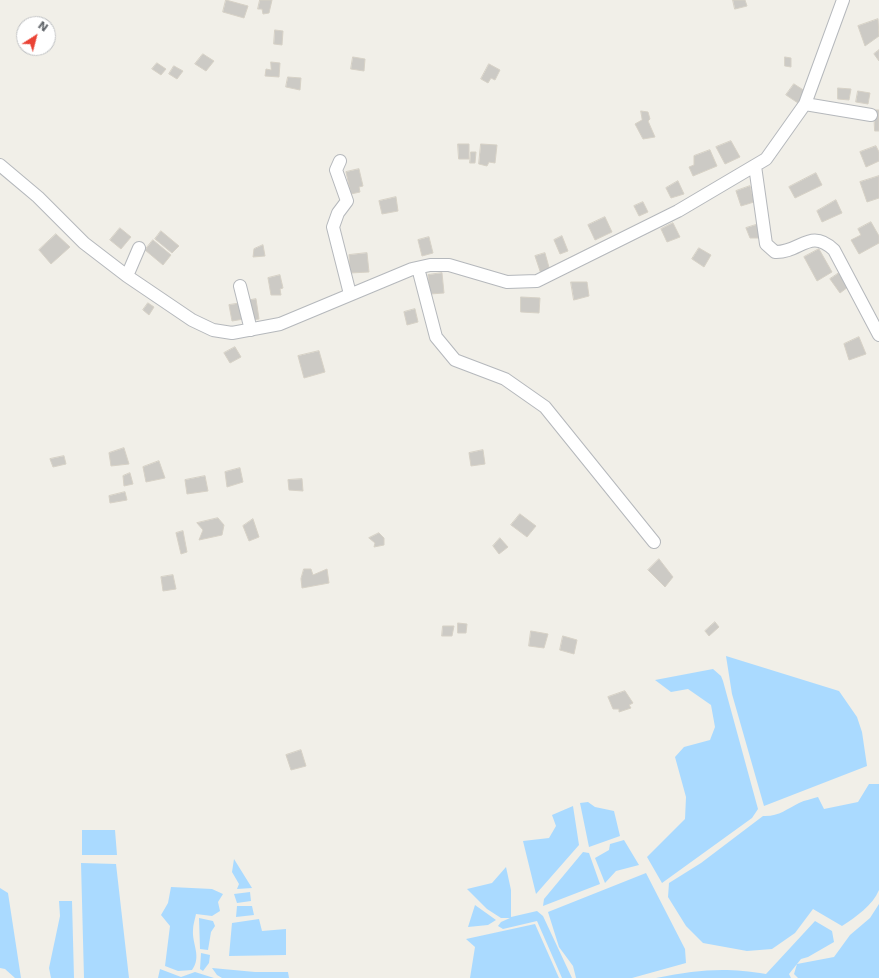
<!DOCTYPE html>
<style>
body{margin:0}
#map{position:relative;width:879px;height:978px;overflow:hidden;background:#f1efe8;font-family:"DejaVu Sans",sans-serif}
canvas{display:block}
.north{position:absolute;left:16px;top:16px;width:40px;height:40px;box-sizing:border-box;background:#fff;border:1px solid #bfc1c3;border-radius:50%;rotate:36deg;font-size:11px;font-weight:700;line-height:16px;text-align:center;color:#5f6368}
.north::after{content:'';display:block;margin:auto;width:14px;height:18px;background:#ea4335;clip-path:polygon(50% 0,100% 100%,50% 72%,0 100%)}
</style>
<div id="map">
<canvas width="879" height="978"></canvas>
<div class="north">N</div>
</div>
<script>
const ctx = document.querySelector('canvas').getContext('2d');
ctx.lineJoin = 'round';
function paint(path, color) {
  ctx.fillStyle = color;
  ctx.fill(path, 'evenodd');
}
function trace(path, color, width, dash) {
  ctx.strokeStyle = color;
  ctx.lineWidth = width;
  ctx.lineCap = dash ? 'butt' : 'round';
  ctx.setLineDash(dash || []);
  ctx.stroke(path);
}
paint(new Path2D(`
 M726,656L839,691L857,717L862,732L867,766L764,806L732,694Z
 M713,669L721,676L723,681L758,809L752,818L662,883L647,857L685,819L686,797L675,757L684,747L710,740L715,727L711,705L688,689L671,692L655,680Z
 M869,784H879V890C873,905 856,917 842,926L813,909L795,933L772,949L747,951L703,943L686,926L668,897L669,883L701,863L763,816C778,817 787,809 799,803C805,800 812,799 818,797L824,809L858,802Z
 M588,802L595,807L614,811L620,836L589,847L580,803Z
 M573,806L579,845L536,894L523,841L549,838L556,826L552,815Z
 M82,830H115L117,855H82Z
 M624,840L639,865L616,871L605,883L595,858L609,850L610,844Z
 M583,852L589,853L600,884L543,906L544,899Z
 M234,859L252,888L237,889L239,884L232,872Z
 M81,863L116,864L129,978H84Z
 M506,867L511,890V917L537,911L543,916L572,978H562L537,921L503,929L498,926L501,922L510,918H501L487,909L467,889L492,883Z
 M646,873L685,949L686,963L632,978H576L573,966L559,947L548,912Z
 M171,887L212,889L223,894L218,902L220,911L212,916L196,914C195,919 193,925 193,930C192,945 202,956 192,970L178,971L165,966L170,926L161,915L168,903Z
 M0,888L8,893L21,978H15L5,969L0,968Z
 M250,892L251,901L237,903L234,894Z
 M59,901H72L74,978H51L49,968L60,916Z
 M879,904V978H798L794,974L797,964L834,957L850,935L870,918Z
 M475,905L496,920L488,925L468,927Z
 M237,906H252L254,915L236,917Z
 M199,918L213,921L215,926L211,932L208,950L200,949Z
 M259,919L262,931L286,929V955L229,956L232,923Z
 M815,921L832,931L834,942L808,957L801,959L789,974L791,978H656C699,970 723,967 766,974Z
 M535,924L559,978H470L475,947L466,939Z
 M201,953L210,955L209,963L203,971L200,969Z
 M212,968L255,972H288L289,978H222L217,975Z
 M160,969L181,977L195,972L214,978H158Z`), '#aadaff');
const building = new Path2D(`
 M226,0L248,6L244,18L223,12Z
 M260,0H272L269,13L263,14L262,9H258Z
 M733,0H745L747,6L735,9Z
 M878,19L879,36L865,46L858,26Z
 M275,30L283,31L282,45L274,44Z
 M879,50V61L874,54Z
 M203,54L214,61L206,71L195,64Z
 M353,57L365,59L364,71L351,69Z
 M785,57L791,58V67L785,66Z
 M271,62L280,63L279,77L265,76L266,69L271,70Z
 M157,63L166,69L161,75L152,69Z
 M489,64L500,70L495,80L491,78L488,83L481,79Z
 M174,66L183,71L177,79L169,74Z
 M288,77L301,78L300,90L286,87Z
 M794,84L805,91L798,103L786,95Z
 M838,88L851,89L849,100L838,99Z
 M858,91L870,93L868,104L856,102Z
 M874,110H879V131H875Z
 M641,111L648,112L650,119L648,121L655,137L643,139L635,124L642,120Z
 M731,141L740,157L725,164L716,147Z
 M458,144H469V159H459Z
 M481,144L497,145L495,163L489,162L487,166L479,164Z
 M876,146L879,152V161L866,167L860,152Z
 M710,150L717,166L693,176L689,167L694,165V156Z
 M471,152H476L475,163H470Z
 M359,169L363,186L359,187L360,192L351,194L346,172Z
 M816,173L822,185L795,198L789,187Z
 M879,176V198L867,202L860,182Z
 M678,181L684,194L671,198L666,188Z
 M750,186L754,202L741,206L736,191Z
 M396,197L398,211L382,214L379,201Z
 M836,200L842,213L822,222L817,211Z
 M643,202L648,212L639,216L634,206Z
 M605,217L612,232L595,240L588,225Z
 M871,222L879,236V243L859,254L851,240L861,235L858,229Z
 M673,223L680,237L667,242L661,229Z
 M759,224L762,238H750L746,228Z
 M120,228L131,237L121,249L110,240Z
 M161,231L179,246L172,253L155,239Z
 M56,234L70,247L51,264L39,250Z
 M562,236L568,251L560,254L554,240Z
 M429,237L433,253L422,256L418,240Z
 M153,240L171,255L163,265L145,250Z
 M263,245L265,256L253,257L254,249Z
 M699,248L711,255L704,267L692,259Z
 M819,249L832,272L817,281L804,257Z
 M367,253L369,272L350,273L349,255Z
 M545,253L550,271L541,274L535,256Z
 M842,271L852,284L840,293L830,279Z
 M442,273L444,293L430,294L428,275Z
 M280,275L283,288L280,289L281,295H271L268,278Z
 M571,282H587L589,296L574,300Z
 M521,297L540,298L539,313L521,312Z
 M256,299L259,319L252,320L246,301Z
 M148,303L154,307L149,315L143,310Z
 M242,303L244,319L232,321L229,305Z
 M415,309L418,322L407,325L404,312Z
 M859,337L866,354L849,360L844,344Z
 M235,347L241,357L230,363L224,353Z
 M319,351L325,372L304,378L298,356Z
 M124,448L129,464L111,466L109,453Z
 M483,450L485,464L471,466L469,453Z
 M64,456L66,464L53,467L50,459Z
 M159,461L165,478L146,482L143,467Z
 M240,468L243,482L227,487L225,472Z
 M130,473L133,484L124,486L123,476Z
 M205,476L208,491L187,494L185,480Z
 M302,479L303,491L289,490L288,480Z
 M125,492L127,500L110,503L109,496Z
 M520,514L536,526L527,537L511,525Z
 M218,518L224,525L222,535L199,540L203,530L197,523Z
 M253,519L259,537L249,541L243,526Z
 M183,531L187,552L181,554L176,533Z
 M379,533L384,538V545L374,547L375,543L369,538Z
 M500,538L508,547L499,554L493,546Z
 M659,559L673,577L665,587L648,570Z
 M304,569H311L313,575L327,569L329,583L302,588L301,579Z
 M173,575L176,589L163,591L161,577Z
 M715,622L719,627L709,636L705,631Z
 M458,623L467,624L466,633H458Z
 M443,626H454L452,636H442Z
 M531,631L548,634L544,648L529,646Z
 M563,636L577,640L574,654L560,650Z
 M625,691L633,703L629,705L631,708L619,712V709H613L608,697Z
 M301,750L306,766L291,770L286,755Z`);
paint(building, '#cccac5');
trace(building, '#d6d1c6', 1);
const minor = new Path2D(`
 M805,104L871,115
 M340,161L336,170L347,201L338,213L333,227L350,294
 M0,165L38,197L84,243L127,276L192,320L213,330L232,333L280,324L412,269L430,265H449L507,282L537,281L678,211L766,159L805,104L843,0
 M755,166L766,244L775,252C800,253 810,227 834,250L879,335
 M418,268L436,337L455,360L505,379L545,407L654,542
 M127,276L139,248
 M240,286L251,330`);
trace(minor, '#b5b8bc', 14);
trace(minor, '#fff', 12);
</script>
